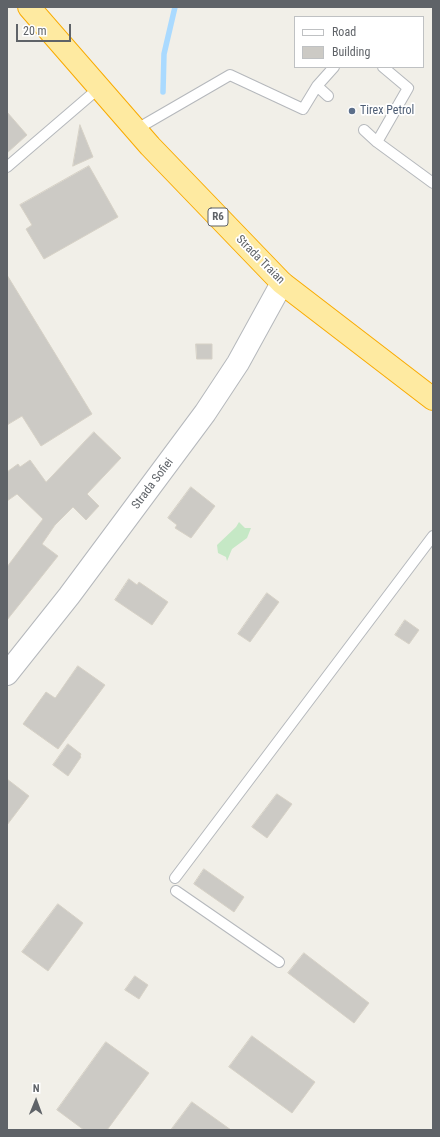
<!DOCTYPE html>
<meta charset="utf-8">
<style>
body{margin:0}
#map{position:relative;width:440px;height:1137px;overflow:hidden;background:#f1efe8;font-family:"Roboto Condensed",sans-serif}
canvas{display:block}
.frame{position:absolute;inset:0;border:8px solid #5f6368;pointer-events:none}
.legend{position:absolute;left:294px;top:16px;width:130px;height:52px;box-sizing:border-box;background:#fff;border:1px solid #bfc1c3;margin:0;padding:5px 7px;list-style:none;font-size:12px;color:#5f6368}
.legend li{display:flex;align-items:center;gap:8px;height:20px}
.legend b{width:20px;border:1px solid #bfc1c3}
.north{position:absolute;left:16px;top:1081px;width:40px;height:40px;-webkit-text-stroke:3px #fff;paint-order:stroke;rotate:1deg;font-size:11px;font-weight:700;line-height:16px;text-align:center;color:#5f6368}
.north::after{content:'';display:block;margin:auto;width:14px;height:18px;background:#5f6368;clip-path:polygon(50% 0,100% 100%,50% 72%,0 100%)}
.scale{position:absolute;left:16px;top:24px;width:55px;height:18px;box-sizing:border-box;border:2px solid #5f6368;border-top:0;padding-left:5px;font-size:12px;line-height:14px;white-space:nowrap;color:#5f6368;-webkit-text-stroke:3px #fff;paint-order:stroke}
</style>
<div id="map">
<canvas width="440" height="1137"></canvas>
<div class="frame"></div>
<ul class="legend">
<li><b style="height:5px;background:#fff"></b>Road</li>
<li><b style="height:11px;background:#cccac5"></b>Building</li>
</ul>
<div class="north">N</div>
<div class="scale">20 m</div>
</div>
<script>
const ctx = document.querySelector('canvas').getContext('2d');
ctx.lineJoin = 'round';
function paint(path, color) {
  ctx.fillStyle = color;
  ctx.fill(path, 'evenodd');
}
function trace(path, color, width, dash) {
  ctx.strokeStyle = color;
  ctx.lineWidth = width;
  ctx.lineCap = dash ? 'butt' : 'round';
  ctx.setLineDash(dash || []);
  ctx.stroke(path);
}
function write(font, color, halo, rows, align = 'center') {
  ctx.font = font + ' "Roboto Condensed",sans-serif';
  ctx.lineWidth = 3.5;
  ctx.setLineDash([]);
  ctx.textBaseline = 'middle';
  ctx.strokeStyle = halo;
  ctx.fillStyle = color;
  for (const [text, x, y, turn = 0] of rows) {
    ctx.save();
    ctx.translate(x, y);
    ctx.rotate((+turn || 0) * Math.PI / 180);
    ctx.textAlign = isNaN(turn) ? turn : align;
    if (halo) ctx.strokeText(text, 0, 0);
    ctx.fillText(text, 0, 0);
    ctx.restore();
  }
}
paint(new Path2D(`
 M239,522L245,528H251L247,538L232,549L227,561L226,557L218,553L217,545L236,527Z`), '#c5e8c5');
trace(new Path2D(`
 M163,92L164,54L175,7`), '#aadaff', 5.5);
const building = new Path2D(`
 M7,112L27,135L7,153Z
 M80,125L93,157L73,166Z
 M89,166L118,217L44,259L26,229L32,225L20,205Z
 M7,275L92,414L41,446L22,416L7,425Z
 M196,344H212V359H197Z
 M94,432L121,458L87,494L99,506L86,520L73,507L55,525L42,544L58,556L7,620V567L43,519L17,494L7,501V472L18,464L20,467L30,460L46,482Z
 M191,487L215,506L191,538L175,528L177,525L168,518Z
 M129,579L137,585L139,582L168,602L152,625L115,600Z
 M267,593L279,602L250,642L238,634Z
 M405,620L419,630L409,644L395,635Z
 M78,666L105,685L58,749L23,724L46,692L55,698Z
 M68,744L81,754L80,756L81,757L68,776L53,765Z
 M7,779L29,796L7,825Z
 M277,794L292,804L267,838L252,827Z
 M204,869L244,897L234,912L194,884Z
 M58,904L83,923L48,971L22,952Z
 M304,953L369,1003L354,1023L288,973Z
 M135,976L148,985L139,999L125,990Z
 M252,1036L315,1082L292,1113L229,1067Z
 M106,1042L149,1073L107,1130H84L57,1110Z
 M192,1102L231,1130H171Z`);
paint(building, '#cccac5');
trace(building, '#d6d1c6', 1);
const service = new Path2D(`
 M317,86L328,96
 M135,130L230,75L303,109L317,86L334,67
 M364,130L377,142L433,183
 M377,142L408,88L383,67
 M7,167L99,88
 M175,878L433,536
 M176,891L279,962`);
const tertiary = new Path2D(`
 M7,674L69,596L205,413L238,363L282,283`);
const trunk = new Path2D(`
 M29,7L150,146L282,283L433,399`);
trace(service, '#b5b8bc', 12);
trace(tertiary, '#b5b8bc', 24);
trace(trunk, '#f9ab00', 24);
trace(service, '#fff', 10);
trace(tertiary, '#fff', 22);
trace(trunk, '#feeaa1', 22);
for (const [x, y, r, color] of [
 [352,111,4,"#5c6f8a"]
]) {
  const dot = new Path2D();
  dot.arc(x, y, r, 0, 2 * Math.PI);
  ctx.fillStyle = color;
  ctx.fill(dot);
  trace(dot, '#fff', 1.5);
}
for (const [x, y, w] of [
 [218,217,20]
]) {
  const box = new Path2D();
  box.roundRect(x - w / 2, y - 9, w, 18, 3);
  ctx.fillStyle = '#fff';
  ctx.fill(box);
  trace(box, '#5f6368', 1);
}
write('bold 11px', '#5f6368', null, [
 ["R6",218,217]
]);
write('12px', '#4e5e75', '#fff', [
 ["Tirex Petrol",360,111]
], 'left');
write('12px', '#5f6368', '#fff', [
 ["Strada Trаian",260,260,45],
 ["Strada Sofiei",153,484,-53]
]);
</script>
